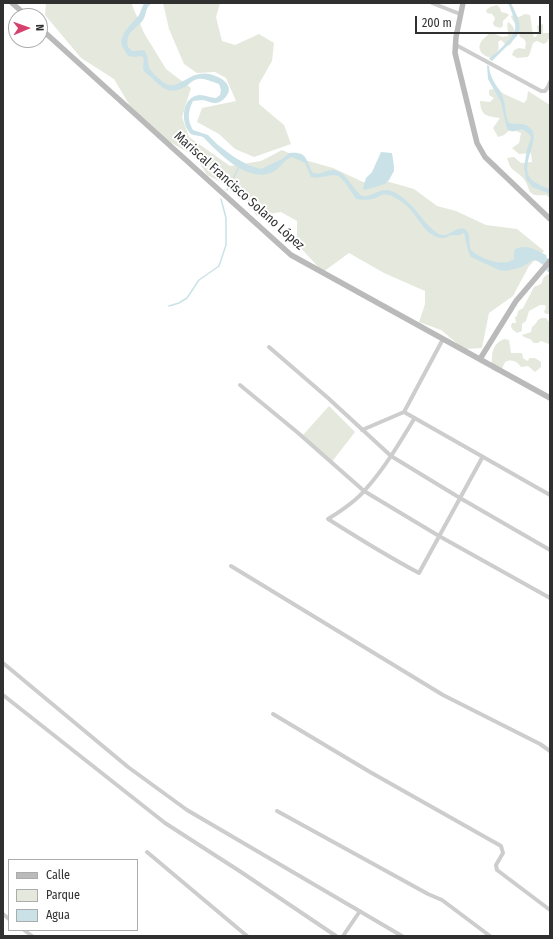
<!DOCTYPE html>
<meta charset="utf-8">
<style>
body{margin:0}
#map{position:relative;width:553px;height:939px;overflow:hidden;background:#fff;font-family:"Fira Sans Condensed",sans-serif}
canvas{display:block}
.frame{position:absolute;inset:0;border:4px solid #303030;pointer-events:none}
.legend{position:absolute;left:8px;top:859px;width:130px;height:72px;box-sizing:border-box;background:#fff;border:1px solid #acacac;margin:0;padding:5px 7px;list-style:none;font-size:12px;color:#303030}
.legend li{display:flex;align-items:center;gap:8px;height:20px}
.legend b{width:20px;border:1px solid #acacac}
.north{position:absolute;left:8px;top:8px;width:40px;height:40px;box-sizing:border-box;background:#fff;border:1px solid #acacac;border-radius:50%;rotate:88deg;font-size:11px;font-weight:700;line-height:16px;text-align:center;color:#303030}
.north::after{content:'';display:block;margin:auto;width:14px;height:18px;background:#d6426d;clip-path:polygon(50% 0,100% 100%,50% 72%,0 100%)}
.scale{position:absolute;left:415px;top:16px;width:126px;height:18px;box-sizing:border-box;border:2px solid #303030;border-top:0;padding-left:5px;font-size:12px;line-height:14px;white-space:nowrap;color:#303030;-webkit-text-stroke:3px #fff;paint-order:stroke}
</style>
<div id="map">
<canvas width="553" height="939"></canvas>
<div class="frame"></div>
<ul class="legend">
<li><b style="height:5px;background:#bababa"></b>Calle</li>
<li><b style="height:11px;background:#e5e8dc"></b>Parque</li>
<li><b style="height:11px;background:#cae2e7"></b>Agua</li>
</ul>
<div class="north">N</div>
<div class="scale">200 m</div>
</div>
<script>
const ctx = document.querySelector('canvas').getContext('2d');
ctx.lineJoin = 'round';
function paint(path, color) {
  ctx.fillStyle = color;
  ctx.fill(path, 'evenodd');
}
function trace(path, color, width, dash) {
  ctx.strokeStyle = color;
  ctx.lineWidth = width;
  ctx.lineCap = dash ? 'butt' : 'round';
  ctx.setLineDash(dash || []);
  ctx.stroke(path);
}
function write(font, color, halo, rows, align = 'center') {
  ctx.font = font + ' "Fira Sans Condensed",sans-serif';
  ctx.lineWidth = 4;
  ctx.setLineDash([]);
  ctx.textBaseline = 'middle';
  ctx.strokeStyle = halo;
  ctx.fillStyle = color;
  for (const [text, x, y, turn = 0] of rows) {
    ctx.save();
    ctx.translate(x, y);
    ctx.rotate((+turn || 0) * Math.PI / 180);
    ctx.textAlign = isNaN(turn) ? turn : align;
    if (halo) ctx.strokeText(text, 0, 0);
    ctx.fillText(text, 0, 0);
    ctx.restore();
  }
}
paint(new Path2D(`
 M46,3H132V5L144,33L166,69L191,88L182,117L189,137L230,166L261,161L282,150L305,160L333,168L363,182L386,181L414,189L437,206L456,211L486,225L517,229L544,251L529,266L513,296L489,313L482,348L464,349L441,330L419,322L425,304V291L384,273L349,253L323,272L297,244V221L281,212L257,216L239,191L207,175L196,157L156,134L133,111L114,79L81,58L45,15Z
 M163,3H220L216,17L222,41L235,45L259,34L274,43L272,61L259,84V104L284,125L291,144L254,157L235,149L219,134L197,122L202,108L236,101L226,78L215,72L197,73L184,64L169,29Z
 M497,5L500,8L501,12L506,13L509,15L503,21V26L500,28L494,26L493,23L495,18L492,14L487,13L486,10L490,7Z
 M525,14L530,15C532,22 531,30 534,37H536L538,33L537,26L543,24V33H549L550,36L547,42L544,44L537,41L533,43L530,53L528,57L517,58L512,55L514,50L519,48L525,49L526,43L524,39L520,37L517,27L511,17L512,15L519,17Z
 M508,22C517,27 516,38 510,45L507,46L501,40L498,42C500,50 497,53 492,58C484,57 476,50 481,42C483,39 488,35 491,32L502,37L508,36C509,31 506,27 508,22Z
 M497,88L504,94L524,103L527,99L528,91L550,105V198L546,195C523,197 533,188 522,177C512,167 512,173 507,158L514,157L521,163L532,162L531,153L519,154L512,148L519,143L521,133L511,129L504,135L498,137L493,128L500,118C486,116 481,116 480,101L490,102L494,98L489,95V90Z
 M550,273V314H546L544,312L546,307L545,305H540L529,311L526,321L522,324V331L517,333L512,329L511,326L512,323H516L515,317L517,316L518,311L523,308L534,287L541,284L544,277Z
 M542,318H546L550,323L549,344L541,341L538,343H534L530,339L524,337L522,335L531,332L532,327C536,325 537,319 542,318Z
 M504,339L509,340L511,353H522L523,358L527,361L530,358H535L541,362V367L535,372L528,366L521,367C517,361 512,359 505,362L502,369L497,372L492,370C492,357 490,345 504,339Z
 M329,406L355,432L331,463L303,435Z`), '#e5e8dc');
paint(new Path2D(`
 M144,3H152C145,7 147,14 143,20C136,30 125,31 128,47L132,51L144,50C149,58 147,60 149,67C150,71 162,82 166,84C181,91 192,64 218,77C223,79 229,84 229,90C228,97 220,104 214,103C210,103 206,100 202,100C199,100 196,101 193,101C188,111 187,120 193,130L208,135L218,145L234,157L248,165L261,169L282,159L289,153C309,151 305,161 313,173C321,175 327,169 334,170C347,172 352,189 362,196C373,198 379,187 391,191C398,193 406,200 411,205C418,212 432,233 442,235C451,236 455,226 465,229C472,235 468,242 471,250C479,258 504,268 514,259V250C524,243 538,250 547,256L542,262L533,260L522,267L506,271L499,270L471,257L468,251L464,233C458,236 459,235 453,235C449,235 446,239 441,238C426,236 419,219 410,209C404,203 396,197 389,195C381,192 379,198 372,199C368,200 360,200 356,199C351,192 347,184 341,178C335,171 320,180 311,177L305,163L292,157C284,159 281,168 273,172C247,184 218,152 203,137C199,135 194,136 191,134C181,125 181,101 195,96C202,93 209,98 216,98L220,95L221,90L219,84C212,82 205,78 198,79C192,80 190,84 185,87C170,95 163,89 153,79C143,70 142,73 144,59L142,56L134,57L128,56L122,46L121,40L125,31L139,15Z
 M508,3H511C515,12 524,26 517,36L492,61L489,59C492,55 496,54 499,50C519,31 519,29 508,3Z
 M487,65L489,66C491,84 500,86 504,101C506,108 505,116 509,123C516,125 523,122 529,127C544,136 518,165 531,179C536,184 544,187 550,189V194L532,187L526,179L524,167L527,149L531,137C519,121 516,137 507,129L501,102L488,79Z
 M381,152L392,153L394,166V171L389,180L385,184L365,190L363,188L366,178L372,172Z`), '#cae2e7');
trace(new Path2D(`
 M227,190L239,167
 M169,306L179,303L187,298L199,280L219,266L226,245V218L221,199`), '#cae2e7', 1.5);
trace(new Path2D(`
 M534,254L549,264L550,268`), '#cae2e7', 8);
trace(new Path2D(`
 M432,3L460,14
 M456,45L541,91H545L548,87L550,82
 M269,347L328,398L391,456L460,498L550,550
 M240,385L297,432L364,491L439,536L550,598
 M404,412L550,495
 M414,419C399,444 384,469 365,490C355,502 341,511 328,519C358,538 387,556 419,573L482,458
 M362,430L404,412L443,339
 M231,566L443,695L540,744L550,751
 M3,663L128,767L187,810L402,936
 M3,695L165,823L241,872L336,936
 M273,714L370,772L501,846L503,853L496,865L497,870L550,910
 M277,811L428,894L442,900L490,936
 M147,852L247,936
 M3,914L9,919
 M24,930L32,936
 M343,936L360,911`), '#cdcdcd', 4);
trace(new Path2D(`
 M12,3L27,16
 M463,3L456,37L455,53L477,143L485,157L550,219
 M40,28L291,255L550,398
 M480,359L516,301L550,261`), '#bababa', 5.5);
write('13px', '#303030', '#fff', [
 ["Mariscal Francisco Solano López",239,191,42]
]);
</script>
